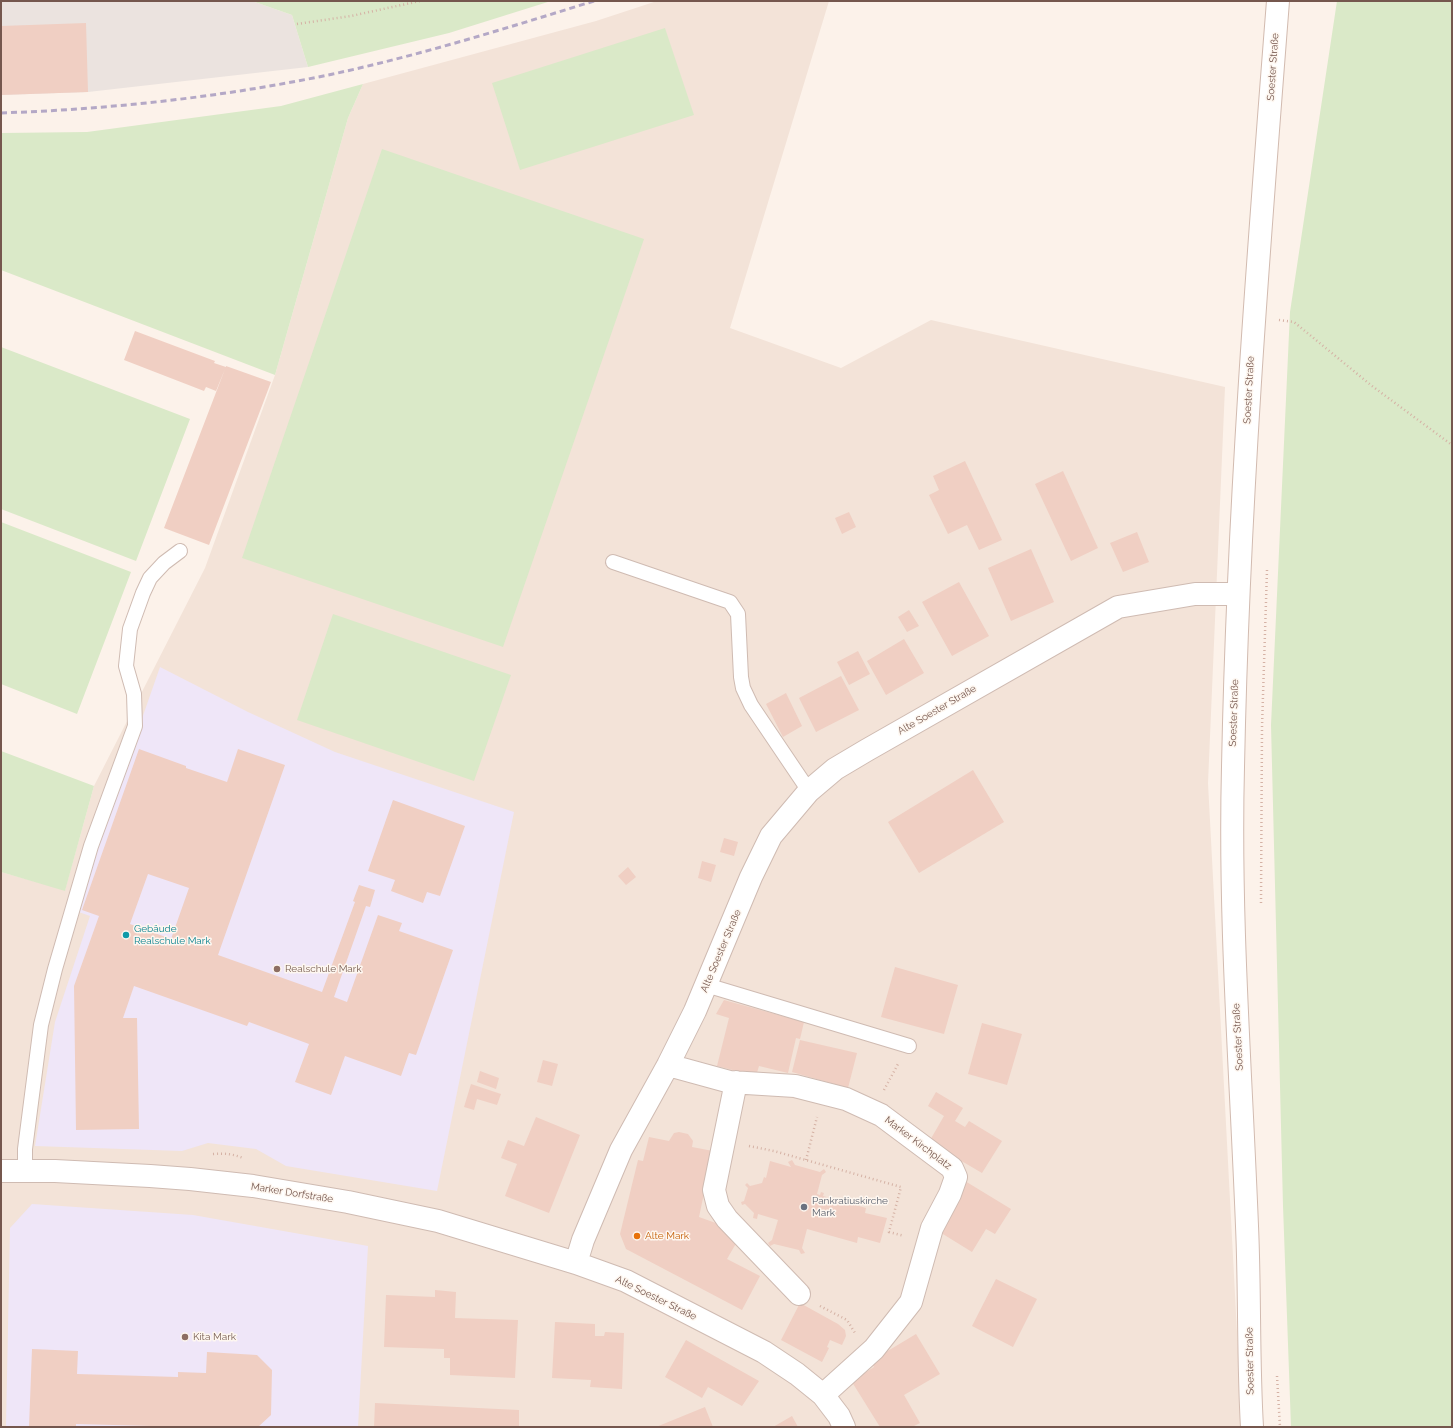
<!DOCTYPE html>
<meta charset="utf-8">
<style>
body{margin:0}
#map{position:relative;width:1453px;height:1428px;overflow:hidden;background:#fcf2ea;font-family:Raleway,sans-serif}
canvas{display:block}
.frame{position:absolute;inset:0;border:2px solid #75574e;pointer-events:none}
</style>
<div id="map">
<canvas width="1453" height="1428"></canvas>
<div class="frame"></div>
</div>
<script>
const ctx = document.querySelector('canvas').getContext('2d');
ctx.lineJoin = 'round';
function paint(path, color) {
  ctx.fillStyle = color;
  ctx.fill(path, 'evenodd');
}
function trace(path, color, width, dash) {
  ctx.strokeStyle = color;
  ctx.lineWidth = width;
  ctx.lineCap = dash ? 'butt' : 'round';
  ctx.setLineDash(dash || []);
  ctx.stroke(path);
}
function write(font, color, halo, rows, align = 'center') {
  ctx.font = font + ' Raleway,sans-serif';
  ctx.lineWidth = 3;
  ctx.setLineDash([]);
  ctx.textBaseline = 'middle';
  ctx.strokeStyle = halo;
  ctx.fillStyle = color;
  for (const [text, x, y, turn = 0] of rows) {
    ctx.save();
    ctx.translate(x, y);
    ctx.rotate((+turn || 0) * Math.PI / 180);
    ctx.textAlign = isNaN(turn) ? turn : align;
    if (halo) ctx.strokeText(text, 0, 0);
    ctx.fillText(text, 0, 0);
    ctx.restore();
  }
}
paint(new Path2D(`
 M657,1H829L730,328L841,368L931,320L1225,387L1208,783L1242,1427H1V872L65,890L94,786L205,568L275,375L348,118L363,84L596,21Z`), '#f3e3d8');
paint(new Path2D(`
 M1,1H252L292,15L308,67L88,92L1,95Z`), '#ebe3df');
paint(new Path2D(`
 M160,667L248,712L335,752L514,812L437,1191L286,1166L256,1149L208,1143L182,1151L35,1146L55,1022L90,916L76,911L89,870Z
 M32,1204L193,1215L368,1246L358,1427H6L10,1228Z`), '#efe6f8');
paint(new Path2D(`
 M252,1H551L449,33L308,67L292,15Z
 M1337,1H1452V1427H1291L1283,1206L1271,725L1290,312Z
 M665,28L694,115L520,170L492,83Z
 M363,84L348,118L275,375L1,270V133L87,132L281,106Z
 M382,149L644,239L503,647L242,558Z
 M1,347L190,419L136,561L1,509Z
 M1,522L131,572L77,714L1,684Z
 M333,614L511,675L474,781L297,720Z
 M1,751L94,786L65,891L1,872Z`), '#dae9c8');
paint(new Path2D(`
 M86,23L88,92L1,95V26Z
 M135,331L215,361L214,363L226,367V366L271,382L209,545L164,528L225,369L216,391L206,387L204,391L124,360Z
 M965,461L1002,540L979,550L967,525L948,534L929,495L939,490L933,476Z
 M1063,471L1098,548L1071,561L1035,484Z
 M849,512L856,527L842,534L835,518Z
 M1137,532L1149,562L1123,572L1110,543Z
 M1031,549L1054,602L1011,621L988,568Z
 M959,582L989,636L952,656L922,602Z
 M909,610L919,626L907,632L898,617Z
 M904,639L924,673L886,695L867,661Z
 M858,651L870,674L849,685L837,662Z
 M841,676L859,710L816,732L799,698Z
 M786,693L802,726L783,737L766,704Z
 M139,749L186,766V768L227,782L238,749L285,765L218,955L322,992L355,902L353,901L359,885L375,890L370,907L366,906L334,997L347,1002L378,915L402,923L399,931L453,950L416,1055L409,1053L401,1076L345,1056L331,1095L295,1082L309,1044L249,1022L247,1026L134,986L123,1018H137L139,1129L76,1130L74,986L99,916L82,910ZM148,874L189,888L171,939L130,924Z
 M973,770L1004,822L919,873L888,822Z
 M393,800L465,826L440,896L427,892L423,903L391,891L395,880L368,871Z
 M724,838L738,842L734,856L720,852Z
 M702,861L716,865L711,882L698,878Z
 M628,867L636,877L626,885L618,876Z
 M895,967L958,985L944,1034L881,1017Z
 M724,1000L804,1022L800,1039L796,1038L788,1073L759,1066L756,1076L717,1066L729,1018L716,1014Z
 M982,1023L1022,1034L1007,1085L968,1074Z
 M800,1040L857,1053L848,1088L792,1072Z
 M543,1060L558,1064L552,1086L537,1082Z
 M480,1071L499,1078L496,1089L477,1082Z
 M471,1084L501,1094L497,1105L477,1099L474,1110L464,1107Z
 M936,1092L963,1108L955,1121L965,1127L969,1121L1002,1141L982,1173L929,1142L944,1116L928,1106Z
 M536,1117L580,1135L549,1213L505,1196L517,1164L501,1158L508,1140L524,1146Z
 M679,1132L688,1134L693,1141L692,1147L713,1151L699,1217L724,1226L738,1240L727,1259L760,1276L742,1310L626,1249L620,1234L638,1160L643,1161L649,1137L669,1141L674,1133Z
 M792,1160L795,1165L820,1172L824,1169L826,1172L822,1175L817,1194L820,1195L821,1192L824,1193L823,1196L866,1208L865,1213L887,1218L880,1243L858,1237L857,1243L807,1229L802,1248L805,1253L801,1254L799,1250L774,1244L770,1246L768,1243L772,1240L778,1220L758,1214L757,1219L753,1218L754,1213L745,1204L742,1205L741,1202L744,1201L748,1188L745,1185L747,1183L750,1186L762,1183L764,1177L766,1178L770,1161L791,1167L788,1162Z
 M965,1181L1011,1209L995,1234L986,1229L972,1252L938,1231Z
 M996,1279L1037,1299L1013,1347L972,1326Z
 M435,1290L456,1292L455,1318L518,1320L515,1378L450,1375V1358H444V1349L384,1347L386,1295L435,1297Z
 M800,1303L838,1324L845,1330L846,1336L842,1345L830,1340L827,1347L829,1348L822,1362L781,1340Z
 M555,1322L595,1324V1336H604L605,1332L624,1333L622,1389L590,1387L591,1380L552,1378Z
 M916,1334L940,1374L904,1395L920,1423L912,1427H880L852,1382L861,1377L860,1376L874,1367L871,1361Z
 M686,1340L759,1381L742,1406L708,1387L702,1398L665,1377Z
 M32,1349L78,1351L77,1374L178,1377V1372L206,1373L207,1352L257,1355L272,1370L271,1415L258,1427H187L76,1424V1427H29Z
 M375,1403L519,1410V1427H374Z
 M705,1407L713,1427H656Z
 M792,1416L798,1427H773Z`), '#f0cfc3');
const lane = new Path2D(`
 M613,562L730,602L738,614L741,677L743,688L751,705L809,791
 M706,985L909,1046
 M25,1171V1149L41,1025L55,969L91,846L135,726L134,694L126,666L130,629L143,593L150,578L164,563L180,551`);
const street = new Path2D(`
 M668,1065L730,1082L795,1086L846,1099L881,1115L952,1168L956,1177L950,1194L932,1228L911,1302L874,1349L823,1395
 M736,1082L714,1190L718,1206L727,1219L799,1294
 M1,1171H55L150,1176L190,1179L253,1186L348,1202L438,1221L576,1263L626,1281L764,1352L797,1374L823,1395L839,1416L844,1427
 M576,1263L583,1240L621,1150L668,1065L695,1011L751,877L771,836L809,791L835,769L867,750L1118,607L1195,594H1237`);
const secondary = new Path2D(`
 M1252,1427C1248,1360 1250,1293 1247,1226C1241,1073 1229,920 1233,767C1238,511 1258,256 1278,1`);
trace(lane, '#cfbbb2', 16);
trace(street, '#cfbbb2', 24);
trace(secondary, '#d2bbb0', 24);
trace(new Path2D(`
 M297,24L351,16L420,1
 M1279,320L1294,322L1372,386L1452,445
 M1261,903L1262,727L1267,570
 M884,1090L898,1064
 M749,1146L774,1151L901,1187L889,1232L904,1236
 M213,1154C224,1153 233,1154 243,1158
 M806,1160L817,1117
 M820,1306L847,1320L855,1333
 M1277,1376L1280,1427`), '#d5b2a5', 2.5, [1, 3]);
trace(lane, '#fff', 14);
trace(street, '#fff', 22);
trace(secondary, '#fff', 22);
trace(new Path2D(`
 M1,113C113,109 223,97 333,74C421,55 507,28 594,1`), '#b4a8c6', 3, [6, 4]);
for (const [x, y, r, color] of [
 [126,935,4,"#0f9aa8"],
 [277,969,4,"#8d6e63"],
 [804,1207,4,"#6b7280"],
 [637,1236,4,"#e8710a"],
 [185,1337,4,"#8d6e63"]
]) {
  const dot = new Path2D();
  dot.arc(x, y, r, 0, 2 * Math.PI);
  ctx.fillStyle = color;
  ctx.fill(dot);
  trace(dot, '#fef7f0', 1.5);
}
write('10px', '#75574e', '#fef7f0', [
 ["Soester Straße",1273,67,-86],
 ["Soester Straße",1249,390,-87],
 ["Alte Soester Straße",937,710,-30],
 ["Soester Straße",1234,713,-88],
 ["Alte Soester Straße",721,951,-67],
 ["Soester Straße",1238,1037,-93],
 ["Marker Kirchplatz",918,1143,37],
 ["Marker Dorfstraße",292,1193,9],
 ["Alte Soester Straße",656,1298,26],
 ["Soester Straße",1250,1361,-91]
]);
write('10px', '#0d838f', '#fef7f0', [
 ["Gebäude",134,929],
 ["Realschule Mark",134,941]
], 'left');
write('10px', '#785e54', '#fef7f0', [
 ["Realschule Mark",285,969],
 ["Kita Mark",193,1337]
], 'left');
write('10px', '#5b616d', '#fef7f0', [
 ["Pankratiuskirche",812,1201],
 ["Mark",812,1213]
], 'left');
write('10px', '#c56008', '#fef7f0', [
 ["Alte Mark",645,1236]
], 'left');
</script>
